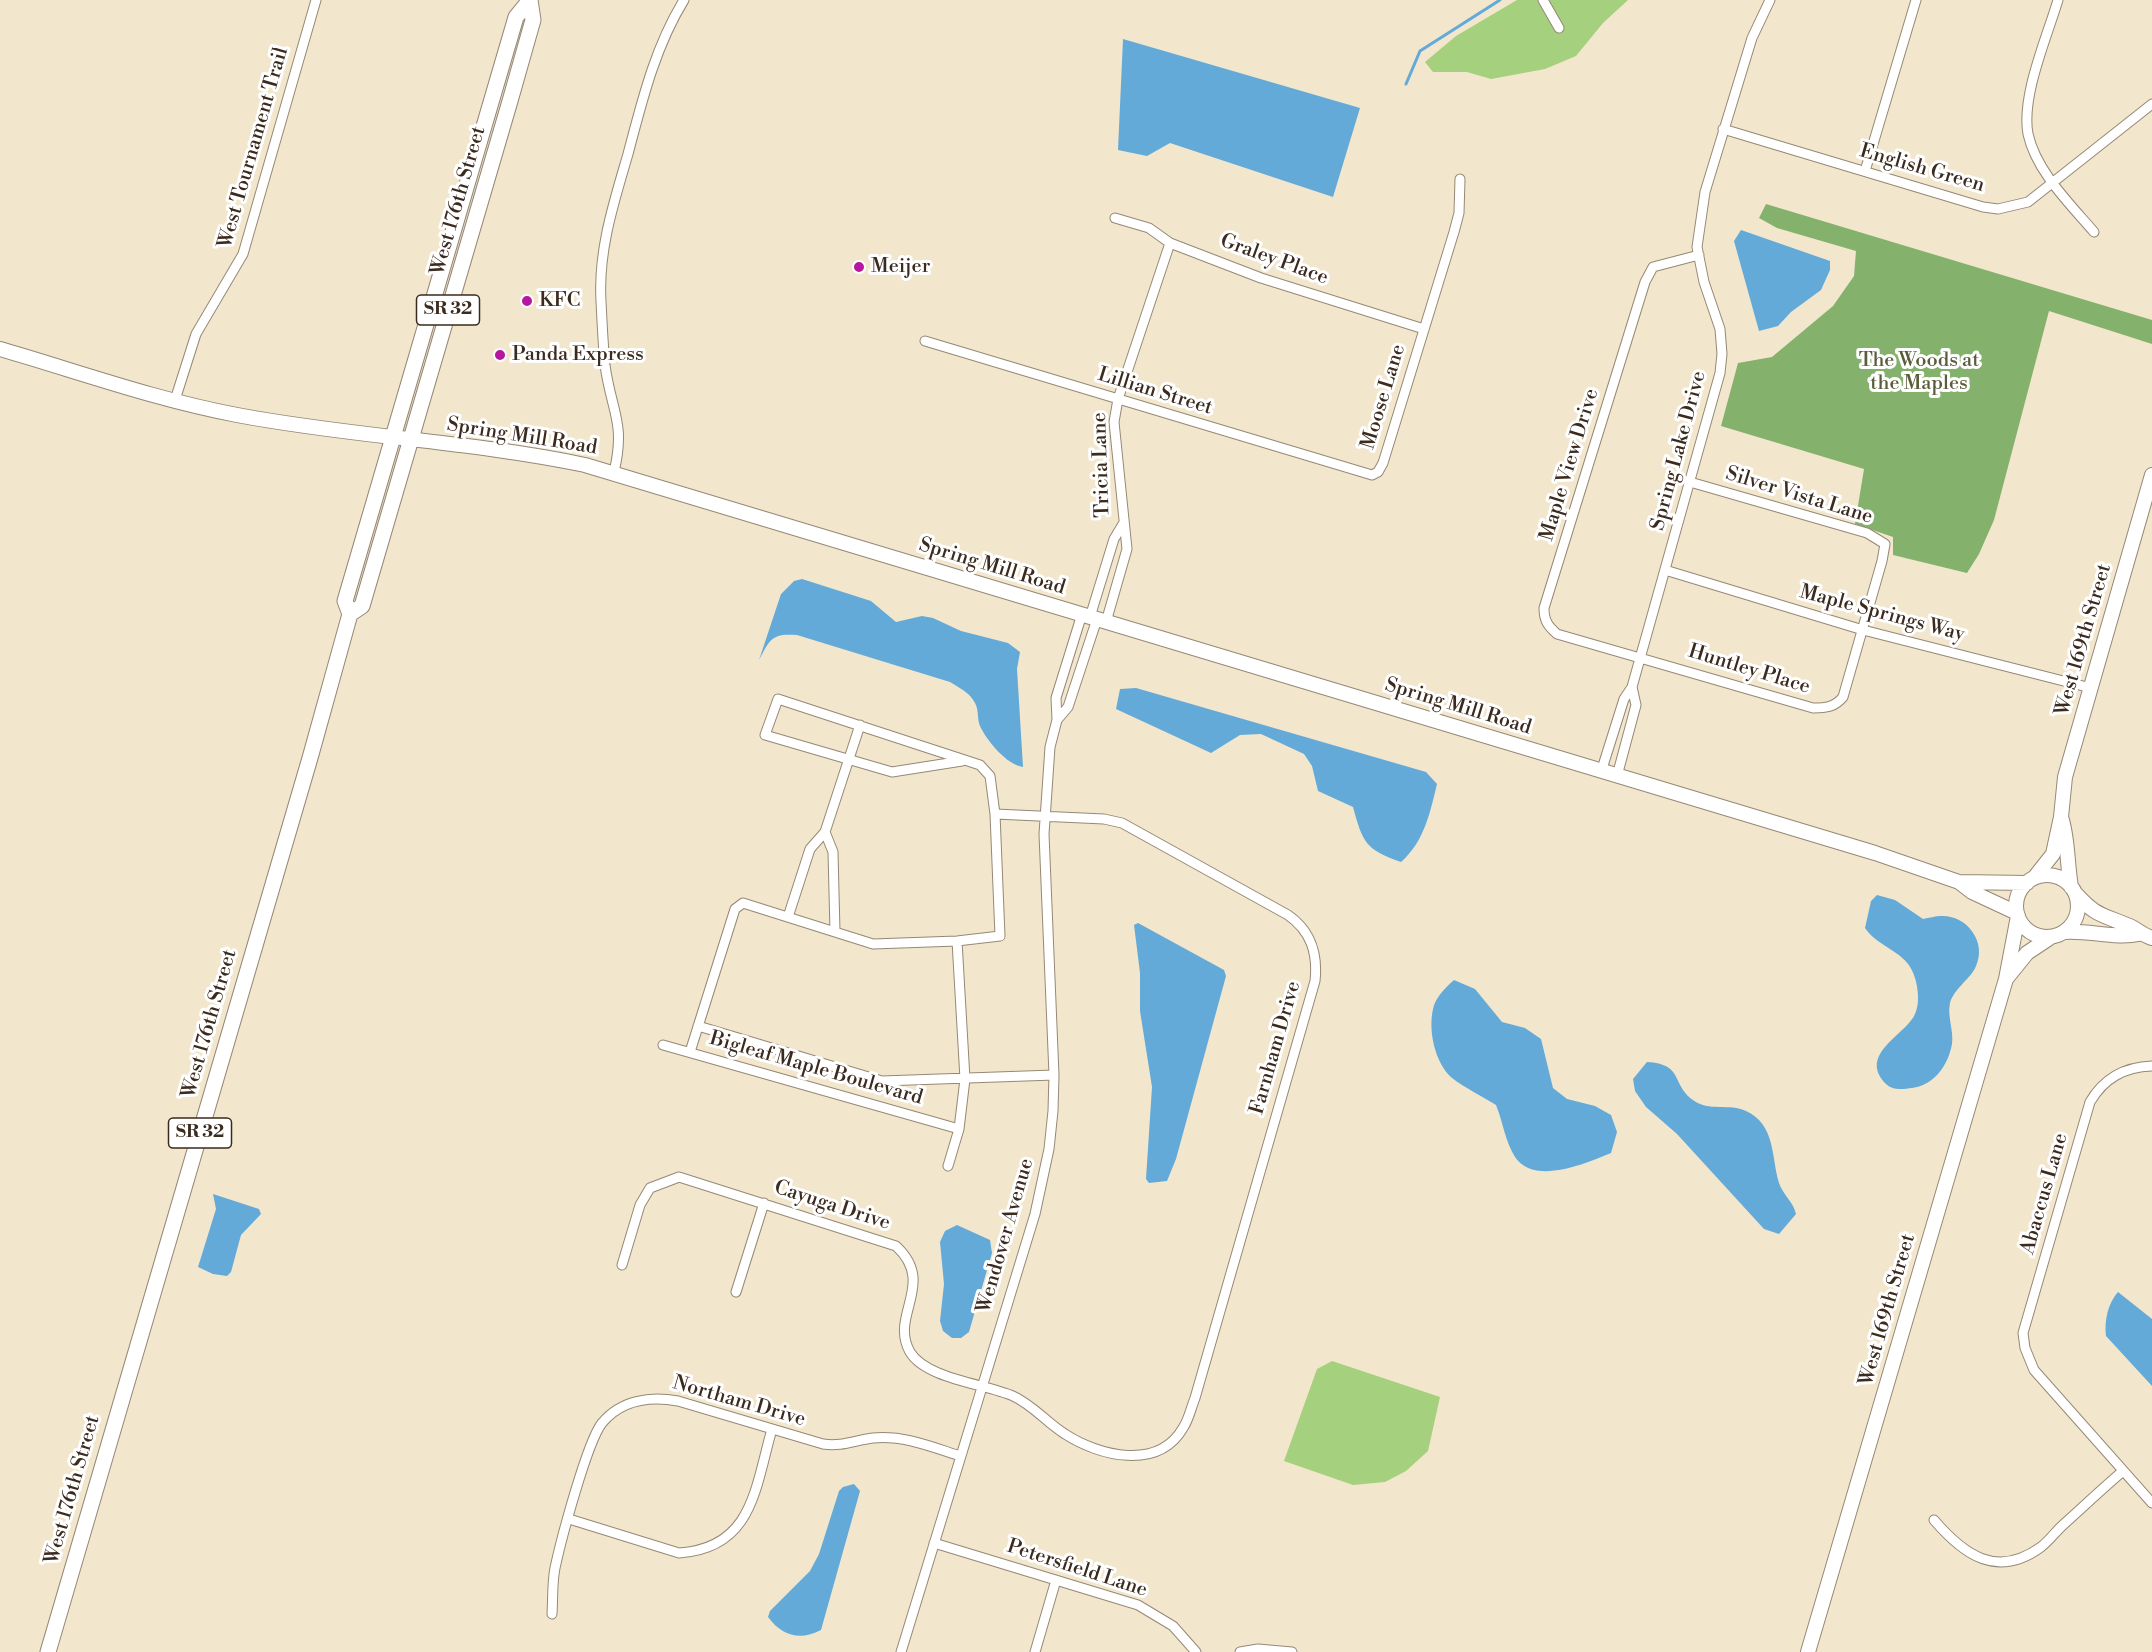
<!DOCTYPE html>
<style>
body{margin:0}
canvas{display:block;background:#f2e6cd}
</style>
<canvas width="2152" height="1652"></canvas>
<script>
const ctx = document.querySelector('canvas').getContext('2d');
ctx.lineJoin = 'round';
function paint(path, color) {
  ctx.fillStyle = color;
  ctx.fill(path, 'evenodd');
}
function trace(path, color, width, dash) {
  ctx.strokeStyle = color;
  ctx.lineWidth = width;
  ctx.lineCap = dash ? 'butt' : 'round';
  ctx.setLineDash(dash || []);
  ctx.stroke(path);
}
function write(font, color, halo, rows, align = 'center') {
  ctx.font = font + ' "Libre Bodoni",serif';
  ctx.lineWidth = 6;
  ctx.setLineDash([]);
  ctx.textBaseline = 'middle';
  ctx.strokeStyle = halo;
  ctx.fillStyle = color;
  for (const [text, x, y, turn = 0] of rows) {
    ctx.save();
    ctx.translate(x, y);
    ctx.rotate((+turn || 0) * Math.PI / 180);
    ctx.textAlign = isNaN(turn) ? turn : align;
    if (halo) ctx.strokeText(text, 0, 0);
    ctx.fillText(text, 0, 0);
    ctx.restore();
  }
}
paint(new Path2D(`
 M1517,0H1628L1603,23L1576,56L1545,69L1491,79L1467,72H1433L1425,62L1456,36Z
 M1332,1361L1440,1397L1428,1451L1406,1471L1385,1482L1353,1485L1284,1461L1317,1369Z`), '#a5d07d');
paint(new Path2D(`
 M1766,204L2152,320V344L2049,311L1994,520L1979,554L1967,573L1893,555V537L1855,524L1864,469L1721,426L1738,363L1772,357L1833,306L1854,276L1856,251L1777,228L1759,218Z`), '#84b26c');
paint(new Path2D(`
 M1123,39L1360,108L1333,197L1170,143L1147,156L1118,150Z
 M1741,230L1830,261V270L1821,290L1791,312L1778,326L1759,331L1734,241Z
 M802,579L871,601L896,622L922,616L933,618L961,631L1008,643L1020,652L1017,669L1023,767C1007,765 987,741 980,726C977,719 979,710 975,703C970,693 960,688 950,682L797,635C772,633 770,639 759,660L781,594L794,581Z
 M1136,688L1426,772L1437,784C1430,813 1424,842 1401,862C1365,849 1363,843 1353,807L1318,791L1312,766L1304,754L1261,734L1240,735L1211,753L1116,709L1120,689Z
 M1877,895L1895,900L1923,919C1929,918 1935,916 1941,916C1967,915 1987,942 1976,966C1971,979 1954,988 1950,1003C1947,1016 1954,1031 1952,1044C1948,1066 1934,1085 1912,1088C1904,1089 1893,1091 1886,1084C1857,1054 1906,1035 1915,1014C1920,1003 1918,988 1915,978C1908,951 1878,948 1865,928L1871,901Z
 M1138,923L1224,970L1226,976L1176,1159L1167,1181L1149,1183L1146,1179L1152,1087L1140,1011V973L1134,925Z
 M1454,980L1475,989L1502,1022L1525,1028L1541,1039L1553,1088L1567,1099L1595,1106L1611,1115L1617,1132L1611,1153C1587,1163 1534,1186 1515,1157C1505,1141 1503,1122 1496,1105C1482,1096 1465,1088 1452,1078C1435,1063 1428,1031 1433,1009C1435,998 1446,987 1454,980Z
 M1647,1062C1684,1064 1671,1084 1693,1100C1708,1112 1730,1103 1746,1111C1776,1125 1771,1157 1779,1183C1783,1195 1793,1201 1796,1214L1779,1234L1764,1229L1677,1134L1646,1107L1635,1091L1633,1079Z
 M213,1194L259,1209L261,1214L241,1235L231,1272L227,1276L213,1274L198,1267L216,1209Z
 M957,1225L990,1240L992,1253L969,1332L961,1338H952L943,1331L940,1321L944,1284L940,1242L945,1231Z
 M2118,1292L2152,1319V1386L2106,1336C2104,1321 2108,1303 2118,1292Z
 M854,1484L860,1491L821,1630C800,1641 782,1636 768,1617L770,1611L810,1571L819,1554L839,1491L843,1487Z`), '#63aad9');
trace(new Path2D(`
 M1406,84L1420,51L1500,0`), '#63aad9', 3);
const street = new Path2D(`
 M1543,0L1559,28
 M2058,0C2047,37 2021,96 2028,134C2036,171 2070,204 2094,232
 M1723,129L1983,207L1998,209L2028,202L2152,104
 M1865,171L1916,0
 M1115,218L1149,228L1170,243L1261,278L1424,329
 M925,341L1372,475L1378,472L1383,463L1454,232L1459,213L1460,179
 M175,400L196,334L243,254L316,0
 M614,472C626,422 611,411 605,365C603,344 602,322 601,301C598,250 614,202 628,154C642,101 655,47 684,0
 M1690,482L1867,533L1885,544L1882,561L1843,697C1835,707 1826,708 1813,708L1557,634C1548,626 1544,621 1544,608L1645,282L1653,267L1699,255
 M1665,570L1863,630L2091,688
 M1090,617L1114,539L1123,524
 M1106,622L1127,549L1114,422L1118,399L1170,243
 M1057,720L1056,698L1082,614
 M1601,772L1624,699L1632,687L1720,373L1722,354L1720,329L1704,282L1697,247L1705,192L1752,38L1770,0
 M1617,776L1636,705L1632,687
 M825,832L833,852L835,932
 M788,917L810,849L825,832L860,725
 M698,1026L882,1081L1054,1075
 M663,1045L959,1129
 M690,1052L735,909L743,903L873,944L957,941L1000,936L995,814L990,776L980,765L778,699L765,735L892,772L962,761
 M2152,1066C2124,1067 2104,1078 2090,1102L2023,1333L2025,1348L2034,1370L2152,1503
 M948,1166L959,1129L965,1079L957,941
 M622,1265L640,1205L650,1188L679,1177L896,1246C937,1284 889,1315 910,1352C926,1379 986,1384 1013,1396C1033,1405 1047,1423 1065,1434C1099,1456 1158,1471 1183,1428C1189,1419 1191,1408 1195,1398L1315,981C1318,953 1311,931 1288,915L1122,823L1104,819L995,814
 M736,1292L764,1203
 M569,1519L679,1553C753,1548 755,1488 772,1429
 M1934,1520C1964,1555 1997,1579 2041,1547C2050,1540 2056,1531 2064,1524C2084,1506 2103,1488 2123,1471
 M934,1543L1138,1605L1173,1626L1196,1652
 M552,1614C553,1599 552,1583 555,1568C561,1540 587,1442 602,1423C621,1400 650,1396 678,1401L823,1444C842,1447 855,1440 873,1438C904,1435 932,1447 960,1456
 M901,1652L1035,1214L1049,1149L1053,1111L1054,1075L1044,834L1050,747L1057,720L1068,707L1097,619
 M1035,1652L1056,1580
 M1240,1652L1258,1649L1292,1652`);
const secondary = new Path2D(`
 M0,349C79,372 157,400 237,415C352,437 471,441 585,465L1875,853L1959,882L2027,883
 M2061,817L2065,777L2152,475
 M2016 906a31 31 0 1 1 62 0a31 31 0 1 1-62 0Z
 M2034,878L2053,854L2061,817C2068,837 2067,864 2071,887
 M1959,882L1972,892L2017,913
 M2076,894C2096,916 2101,914 2127,925C2136,928 2142,935 2152,938
 M2018,916L2006,979L2027,953L2051,937
 M2064,932C2089,930 2115,939 2139,934
 M1808,1652L2006,979`);
const primary = new Path2D(`
 M350,614L362,606L510,101L533,20L530,0
 M48,1652L310,758L350,614L345,601L516,17L530,0`);
trace(street, '#968876', 11);
trace(secondary, '#968876', 16);
trace(primary, '#968876', 17);
trace(street, '#fff', 9);
trace(secondary, '#fff', 14);
trace(primary, '#fff', 15);
for (const [x, y, r, color] of [
 [859,267,6,"#b5179e"],
 [527,301,6,"#b5179e"],
 [500,355,6,"#b5179e"]
]) {
  const dot = new Path2D();
  dot.arc(x, y, r, 0, 2 * Math.PI);
  ctx.fillStyle = color;
  ctx.fill(dot);
  trace(dot, '#fff', 2);
}
for (const [x, y, w] of [
 [448,310,63],
 [200,1133,63]
]) {
  const box = new Path2D();
  box.roundRect(x - w / 2, y - 15, w, 30, 4.5);
  ctx.fillStyle = '#fff';
  ctx.fill(box);
  trace(box, '#3b2a1e', 1.5);
}
write('bold 18px', '#3b2a1e', null, [
 ["SR 32",448,310],
 ["SR 32",200,1133]
]);
write('20px', '#3b2a1e', '#fff', [
 ["West Tournament Trail",254,148,-74],
 ["English Green",1922,169,16],
 ["West 176th Street",459,201,-74],
 ["Graley Place",1274,260,20],
 ["Lillian Street",1155,392,17],
 ["Moose Lane",1384,397,-73],
 ["Spring Mill Road",522,437,9],
 ["Spring Lake Drive",1679,451,-75],
 ["Tricia Lane",1102,465,-92],
 ["Maple View Drive",1570,465,-73],
 ["Silver Vista Lane",1799,496,17],
 ["Spring Mill Road",992,567,17],
 ["Maple Springs Way",1882,614,15],
 ["West 169th Street",2084,640,-74],
 ["Huntley Place",1749,670,17],
 ["Spring Mill Road",1458,707,17],
 ["West 176th Street",210,1024,-74],
 ["Farnham Drive",1276,1048,-74],
 ["Bigleaf Maple Boulevard",816,1069,16],
 ["Abaccus Lane",2045,1194,-74],
 ["Cayuga Drive",832,1206,18],
 ["Wendover Avenue",1006,1236,-74],
 ["West 169th Street",1888,1310,-74],
 ["Northam Drive",739,1402,16],
 ["West 176th Street",73,1490,-74],
 ["Petersfield Lane",1077,1569,18]
]);
write('20px', '#3b2a1e', '#fff', [
 ["Meijer",871,267],
 ["KFC",539,301],
 ["Panda Express",512,355]
], 'left');
write('20px', '#5b5c3a', '#fff', [
 ["The Woods at",1919,361],
 ["the Maples",1919,384]
]);
</script>
